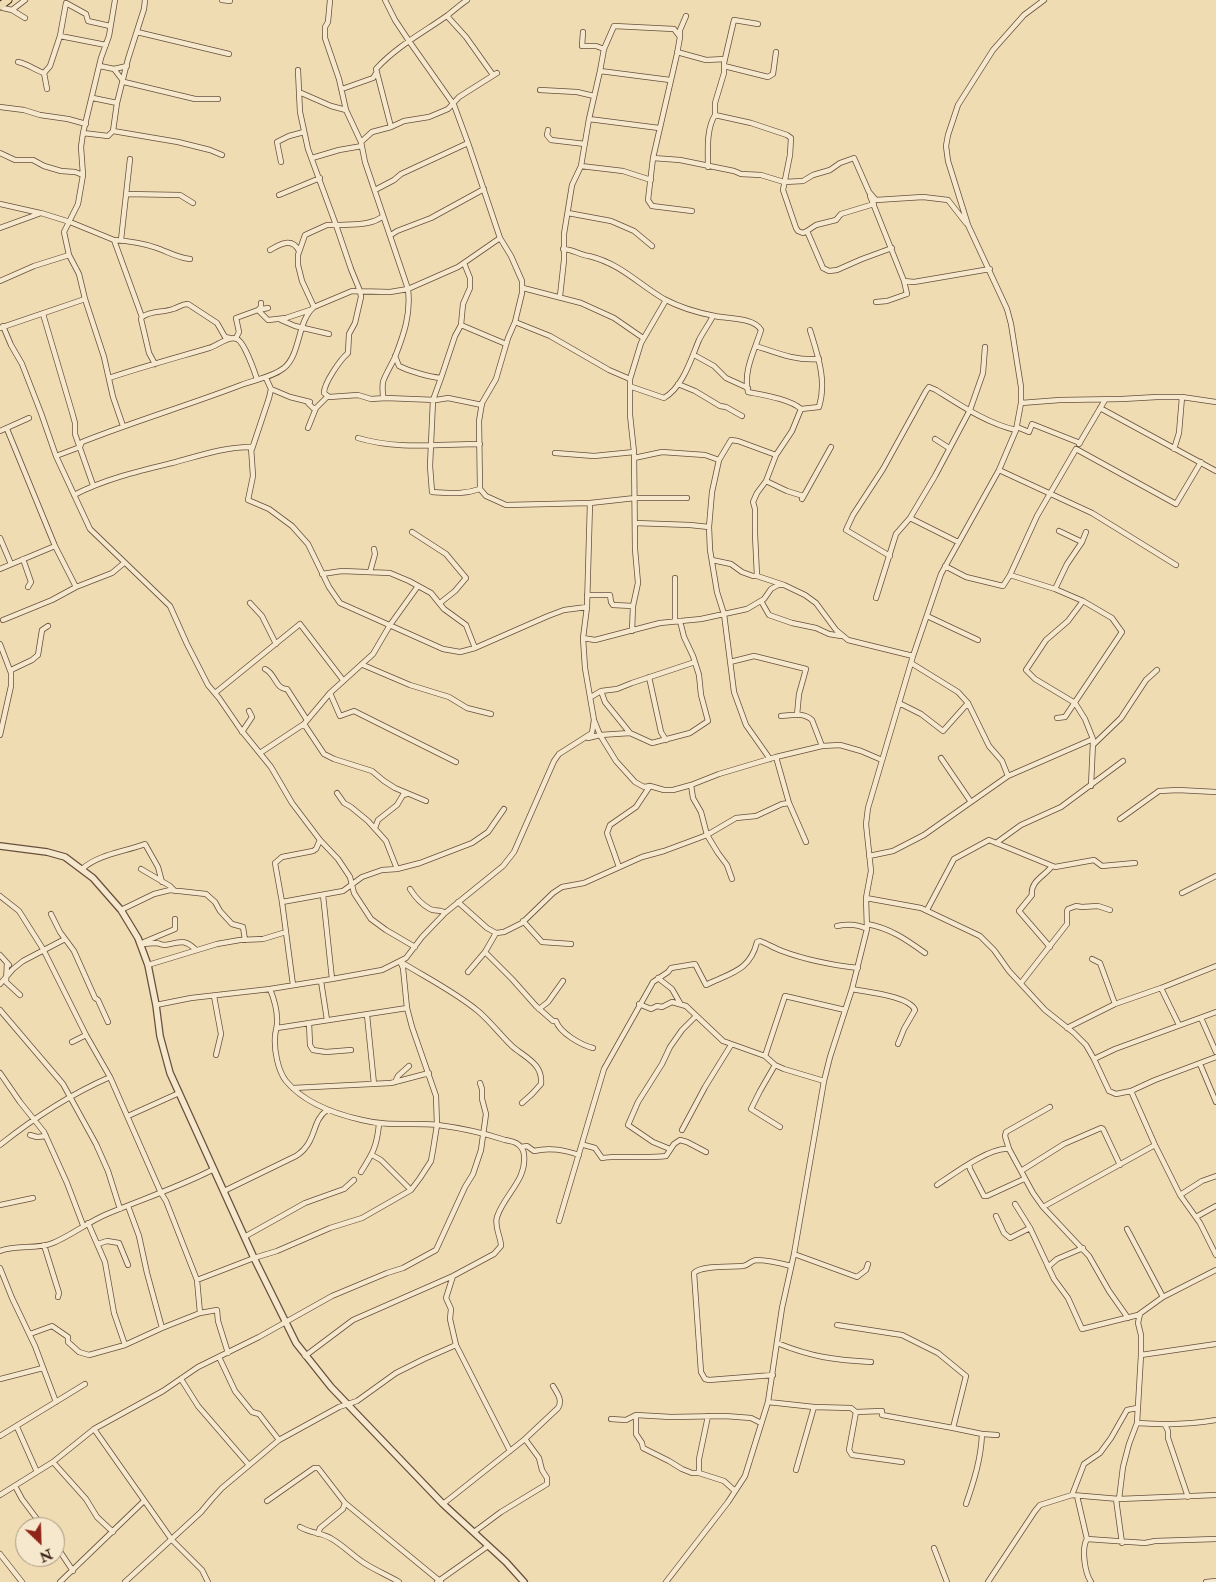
<!DOCTYPE html>
<style>
body{margin:0}
#map{position:relative;width:1216px;height:1582px;overflow:hidden;background:#efdcb2;font-family:"IM FELL Double Pica",serif}
canvas{display:block}
.north{position:absolute;left:15px;top:1517px;width:50px;height:50px;box-sizing:border-box;background:#f5e8cd;border:1px solid #aa9884;border-radius:50%;rotate:156deg;font-size:14px;font-weight:700;line-height:20px;text-align:center;color:#3a2016}
.north::after{content:'';display:block;margin:auto;width:18px;height:22px;background:#8f2418;clip-path:polygon(50% 0,100% 100%,50% 72%,0 100%)}
</style>
<div id="map">
<canvas width="1216" height="1582"></canvas>
<div class="north">N</div>
</div>
<script>
const ctx = document.querySelector('canvas').getContext('2d');
ctx.lineJoin = 'round';
function trace(path, color, width, dash) {
  ctx.strokeStyle = color;
  ctx.lineWidth = width;
  ctx.lineCap = dash ? 'butt' : 'round';
  ctx.setLineDash(dash || []);
  ctx.stroke(path);
}
const minor = new Path2D(`
 M115,0L109,36L101,58L83,133L81,147L83,175L78,204L64,232L69,255L79,274L85,299L104,357L113,397L123,426
 M222,0L230,1
 M330,0L328,22L325,27V38L339,79L346,110L361,142
 M385,0L395,20L409,41L454,105L468,143
 M1,5L3,8L12,10L25,0
 M12,10L25,18
 M447,16L466,37L493,75
 M137,32L229,54
 M583,32L582,46H596L604,49
 M680,36V30L686,16
 M106,45L60,36L66,3L86,14L88,21L110,26
 M677,52L706,60L725,59
 M18,62C28,64 35,70 44,73
 M100,66L114,69L127,66
 M724,66L768,77L773,74L776,52
 M114,69L124,82L195,99H218
 M298,70L299,92
 M47,89L44,73L50,66L60,36
 M342,89L373,78L377,72
 M540,90L577,92L594,96
 M93,98L117,103
 M0,107L24,110L40,115L68,119L86,124
 M715,115V103L724,73V63L734,20L758,24
 M589,119L659,128
 M391,127L404,121L429,117L448,109L459,97L497,73
 M548,130L547,135L551,140L585,144
 M113,131L178,142L210,150L222,155
 M83,133L108,136L113,131L117,103L128,59L144,9L145,0
 M0,153L15,160H33L44,166L61,171L75,172L83,175
 M312,158L339,150L362,146
 M653,158L677,54L680,37L674,29L614,26L604,49L600,71L670,80
 M281,162L277,142L289,136L304,132
 M581,166L589,119L600,71
 M708,167C708,151 706,129 715,115L751,123L787,135L791,138L790,155L783,190L796,228L798,231L803,233L807,231L823,268L829,271L837,270L862,259L892,248
 M375,190L394,180L401,174L468,143L500,238L511,256L522,281V293L515,322L550,336L609,370L630,379
 M127,194L180,195L193,203
 M279,195L320,178
 M870,196L904,281L914,282L990,269
 M0,204L40,213
 M692,211L652,206L648,200L653,158L680,160L734,171L741,174L761,175L784,182L803,181L813,175L830,170L840,163L854,158L869,192L876,200L923,197L948,200L966,223
 M568,213L611,221L634,231L652,246
 M383,216C372,226 350,224 336,225L351,269L360,291L361,297L355,323L349,334L348,353C340,360 324,383 324,393L329,397L358,395L371,399L386,398L436,400L448,398L482,405
 M0,228L41,213L70,222L114,240L142,317C152,310 162,313 173,309C179,307 182,304 188,304L217,323L225,337L230,338
 M807,231L816,225L836,220L841,214L874,204
 M391,235L397,231L431,218L484,189
 M114,240C129,241 143,243 157,248C168,252 178,258 190,259
 M121,240L130,159
 M563,249C572,249 580,255 589,256C621,264 637,283 664,299C679,307 699,313 715,316C727,319 754,317 761,330C755,350 743,370 748,392C763,395 790,399 801,409L792,431L776,455L766,481L757,493L753,502L755,509V534L757,576
 M270,250C280,244 292,237 299,251
 M0,281L34,266L69,255
 M523,288L581,303L614,318L643,338
 M560,296L564,260V234L572,185L581,166L623,171L651,180
 M876,302L887,301L907,294L904,281
 M261,303V307L258,310L268,308
 M314,307L302,281L298,265V255L305,235L327,225H336L308,149L300,112L299,92L331,106L346,110
 M43,314L72,412L75,423V434L93,485
 M142,317L141,319L149,353L155,364
 M281,320L295,326L329,334
 M461,325L463,304L470,288V278L464,263
 M3,326L11,345L22,364L41,413L56,456L90,529L170,606L187,644L208,685L219,698L241,730L271,767L292,803L320,840L338,859L350,877L354,893L371,919L386,930L415,947
 M0,328L85,299
 M236,338L239,332L236,318L258,310L268,320L286,318L310,310
 M756,346C777,353 796,361 819,359
 M395,356L399,366C409,371 429,377 441,378L455,336L461,325L506,344
 M696,356L714,366L726,378L748,388
 M109,378C142,367 175,358 209,348C217,346 229,335 237,339C244,342 254,370 257,379
 M441,378L433,400L430,466L432,492C450,493 462,495 480,489L479,421L482,403L496,379L508,338L515,322
 M678,384L695,391L720,406L726,407L742,416
 M632,387L664,398C683,387 691,359 699,340C703,332 709,324 713,316
 M271,389L290,397L310,402
 M383,398C383,393 382,387 383,382C384,377 392,364 395,357C404,334 411,314 408,289L365,162L361,142L372,132L391,127L376,69C397,46 424,32 448,15C454,10 460,5 467,0
 M308,403L313,408H316L308,428
 M1021,403L1060,400L1122,399L1157,397H1182L1216,402
 M316,408L328,396
 M1100,408L1216,471
 M801,409L819,407C827,381 818,356 810,330
 M1017,427L1029,432L1032,424L1080,443
 M7,429L55,546L76,587
 M0,431L29,418
 M358,438C397,450 439,444 480,444
 M935,439L949,448
 M1079,444L1105,400
 M252,449L269,398L271,389L266,378
 M1174,449L1179,433L1182,397
 M555,453L594,456L634,452
 M56,456L80,447L82,442C135,421 189,405 241,385C256,379 271,378 284,368C301,354 297,321 314,307L352,291L390,292L408,289L458,267L500,238
 M634,458L662,452L705,455L719,460
 M999,470L1092,513L1176,565
 M766,481L787,491L803,496
 M480,489L486,496L506,505L590,503L635,498H687
 M74,495C105,479 139,471 172,463C199,456 223,447 251,447L253,476L248,500L269,509L292,526L308,544L329,587L340,603L443,649L460,652L475,648L548,616L564,610L587,607
 M802,499L831,447
 M590,503L587,607L583,638L585,668L594,720L600,735L616,761L635,782L644,787L650,786L664,790H673L691,785L719,774L776,757L822,746L840,745L861,751L882,760
 M910,518L958,542
 M635,523L690,525L709,527
 M412,532L446,554L466,578L455,591L440,603
 M0,538L11,564
 M1082,542L1086,532
 M890,556L846,530L853,515L883,469L926,391L929,387L936,390C960,405 988,424 1016,430
 M23,559L31,582L28,587
 M712,560L731,564L742,572L753,576H757L784,585L805,595L816,603L836,630L848,640L913,656
 M945,566L966,577L1003,586L1010,575L1055,589L1083,601L1068,621L1046,640L1026,670L1035,679L1075,703L1085,719L1093,739L1008,776
 M0,569L55,546
 M370,572L375,554L374,549
 M322,574L342,571L390,573L409,581L431,593L444,609L466,625L475,648
 M1010,575L1037,516L1076,449L1176,504L1201,462
 M1055,589L1067,564L1082,542L1059,531
 M587,595H610L611,602L613,605L633,606
 M876,598L896,534L910,518L935,476L970,410L983,373L985,347
 M761,601L769,615L792,623L816,628L829,634L841,636
 M250,603L262,616L276,644
 M927,616L978,640
 M3,620L52,600L76,587L112,573L124,563
 M675,621V578
 M632,631L633,606L638,583L635,549L634,452L630,415V379L641,343L666,300
 M583,638L595,640L660,623L701,619L747,609L764,599L771,589L778,585H781
 M0,644L11,673
 M730,662L754,656L806,669L799,694L797,715
 M363,665L410,685L449,697L467,708L491,714
 M265,669C276,674 275,689 287,689L307,720
 M649,677L661,732L666,740
 M601,691L605,702L630,733
 M215,693L300,624L343,680
 M330,693L340,716L354,711L456,762
 M591,697L601,691L617,689L632,683L695,662
 M899,703L921,714L943,731L968,703
 M781,716C792,715 803,712 812,720L822,746
 M1057,718L1065,717L1122,632L1112,618L1083,601
 M304,724L324,754L334,759L372,771L384,781L395,788L426,801
 M242,732L252,717L249,711
 M0,735L11,686V670L32,660L38,655L42,630L48,626
 M588,738L600,735L630,733L652,743L690,733L708,721L701,695L699,675L693,656L684,637L680,621
 M1093,745L1121,718L1146,680L1157,670
 M260,753L304,724L330,693L373,654L390,625L418,586
 M776,757L789,803L806,842
 M941,758L971,802
 M770,759L746,725L734,692L724,614L717,592L710,550L709,527L712,492L719,460L731,440L738,441L776,455
 M691,785L693,798L701,812L707,835L718,853L727,865L732,879
 M1091,786L1093,742
 M337,793L344,803L351,807L368,821L386,841L397,869
 M1120,819L1159,791L1178,790L1216,792
 M375,828L378,820L397,805L403,795L407,794
 M996,843L1021,825L1061,807L1123,761
 M869,856L893,851L924,835L1008,776L1002,761L989,746L968,703L958,692L911,663
 M619,867L607,833L610,825L636,807L650,786
 M82,869C99,854 124,852 145,844L158,867L162,882
 M141,869L170,886L175,891
 M410,889C415,897 421,904 430,909C435,912 440,909 445,913
 M1182,893L1216,876
 M323,895L332,979
 M0,896L19,911L43,949L86,1035L110,1077L161,1193L166,1201L197,1280L200,1313
 M866,898L921,908L980,936L994,950L1009,971L1045,1010L1074,1033L1086,1045L1094,1059L1109,1091L1116,1094L1131,1091L1155,1145L1180,1195L1200,1223L1216,1255
 M282,902L343,891L362,877L382,870L397,869L420,863L472,843L488,832L504,809
 M458,902L487,928L496,933L485,952L468,972
 M121,910L154,894L170,890L206,894L215,902L220,911L232,924L243,927L245,940
 M927,910L954,859L989,840L1055,867L1094,860L1102,866L1135,863
 M51,914L60,932L74,951L95,998L98,1000L108,1022
 M523,921L542,942L571,944
 M867,924C890,928 907,940 925,953
 M837,926C847,924 858,924 867,929
 M496,933L504,932L522,923L553,893L562,887L584,883L642,857L664,851L691,841L707,835L736,818L756,816L782,804L789,803
 M144,942L175,929V919
 M140,944C146,944 151,943 157,943C160,944 161,945 165,945C179,943 183,938 195,949
 M1050,947L1019,911L1032,895C1030,881 1045,876 1052,866
 M485,952L512,979L536,1006L553,1021H556C560,1033 581,1045 593,1048
 M0,955L9,965
 M1092,959L1100,963L1115,1004
 M401,962C427,978 455,992 478,1011C491,1022 501,1036 513,1047C526,1058 543,1064 541,1084L532,1094L522,1103
 M7,963L6,982L20,995
 M148,965L217,944L240,940L263,939L286,932
 M658,978L672,989L680,1003
 M321,981L327,1020
 M1021,983L1067,924V911L1068,909L1076,906L1082,907L1098,906L1110,910
 M0,984L13,969L23,961L65,939
 M293,985L282,902L275,863L282,857L313,851L316,849L320,840
 M1161,988L1216,966
 M270,989C274,999 277,1008 277,1019C278,1026 275,1031 275,1037C274,1050 278,1071 286,1081C305,1104 335,1114 362,1120C389,1127 412,1122 438,1125C461,1128 484,1133 505,1140C509,1141 513,1141 516,1143C520,1145 524,1150 524,1155C527,1180 504,1195 497,1217C494,1227 501,1237 501,1246L494,1254L453,1276L353,1320L305,1356
 M852,989C867,992 909,996 915,1010L904,1029L898,1044
 M214,996L221,1034L216,1055
 M639,1004L651,1009L657,1006L662,1007L672,1002L686,1006L723,1041L765,1056L775,1065L784,1069L824,1081
 M156,1005L191,998L270,989L332,979L382,970L406,958L422,937L445,913L503,866L514,852L554,761L559,754L592,733L594,720
 M539,1009L548,1002L563,981
 M0,1010L63,1084L96,1144L108,1171L120,1209
 M367,1015L374,1084
 M1201,1018L1216,1052
 M309,1023L310,1045L313,1050L326,1052L351,1050
 M277,1028L407,1008
 M1067,1028L1115,1004L1161,988L1179,1025
 M72,1042L86,1035
 M765,1056L785,996L845,1010
 M1094,1059L1115,1049L1216,1012
 M1200,1064L1216,1102
 M775,1065L760,1091L751,1109L780,1127
 M0,1073L20,1102L44,1132L67,1183L83,1225
 M395,1082L398,1076L409,1066
 M293,1088L391,1083L429,1073
 M1131,1091L1155,1080L1216,1057
 M128,1116L179,1093
 M682,1130L705,1087L731,1045
 M30,1135L37,1137L46,1136
 M0,1145C35,1117 69,1095 110,1077
 M584,1145L595,1148L602,1158C624,1155 644,1159 666,1156L674,1144L680,1140L687,1142L706,1152
 M521,1147L527,1146L534,1151C550,1147 564,1150 579,1155
 M670,1149L653,1142L628,1125L638,1102L662,1064L670,1047L682,1030L696,1016
 M1009,1149L1033,1193L1043,1207L1089,1256L1109,1291L1128,1318
 M372,1155L381,1160L411,1190
 M969,1164L970,1169L984,1196H987L1024,1179
 M1021,1171L1064,1144L1101,1128L1103,1129L1120,1165
 M361,1172C373,1153 377,1146 379,1124
 M937,1185C952,1175 991,1146 1009,1149L1005,1136L1006,1132L1050,1107
 M224,1191L296,1156C299,1154 303,1151 305,1148C316,1136 313,1120 327,1110
 M1180,1195L1202,1181L1216,1176
 M1015,1204L1030,1228L1054,1279L1068,1298L1082,1329L1138,1315L1163,1297L1216,1270
 M0,1205L33,1198
 M128,1206L139,1236L147,1273L162,1328
 M1043,1207L1155,1145
 M996,1216L1004,1233L1010,1238L1030,1228
 M1196,1217L1216,1206
 M559,1221L604,1069L653,982L668,972L671,968L695,964L706,985C730,973 750,971 757,942L760,941C768,944 774,948 782,951C806,960 832,965 858,968
 M88,1223L105,1262L114,1313L125,1345
 M1127,1229L1163,1297
 M246,1236L305,1203L344,1189L354,1180
 M98,1244L107,1241L119,1243L128,1265
 M44,1245L59,1293L58,1297
 M0,1251C17,1244 36,1250 53,1243C72,1235 88,1222 107,1214C143,1199 179,1187 214,1169
 M794,1254L857,1277L866,1270L868,1264
 M1048,1267L1057,1259L1083,1248
 M0,1268L12,1298L35,1346L56,1402
 M453,1276L446,1298L451,1309L450,1319L456,1345L510,1451
 M197,1280L254,1258L277,1251L330,1228L362,1218L411,1190L420,1178L431,1161L433,1150L437,1125L436,1096L412,1027L407,1008L403,968L400,961
 M837,1325L902,1335L938,1353L966,1376L953,1428
 M30,1334L52,1326L68,1337V1342L79,1352L89,1355L125,1345L162,1328L200,1313L217,1310L218,1321L228,1353
 M777,1343C812,1357 834,1360 871,1362
 M1141,1355L1216,1344
 M219,1357L235,1391L252,1412L259,1414L279,1440
 M773,1375L709,1380L705,1379L701,1372L694,1273C701,1265 731,1267 743,1266C749,1265 750,1261 756,1260C768,1260 780,1263 791,1266
 M0,1379L43,1368
 M181,1379L198,1406L249,1465
 M768,1402L814,1407L851,1408L856,1412L882,1411V1415L953,1428L982,1434C981,1459 974,1481 966,1504
 M856,1412L849,1450L852,1455L902,1462
 M636,1415V1434L642,1443L643,1448L669,1461L682,1469L692,1473H699
 M708,1416L699,1459V1473L724,1481L735,1491
 M611,1419L626,1420L636,1415L671,1417L725,1416L751,1418L761,1423
 M1137,1423C1164,1425 1189,1425 1216,1420
 M1165,1425L1168,1431V1438L1188,1497
 M17,1427L37,1472
 M94,1429L172,1540L202,1570L208,1582
 M982,1434L997,1435
 M0,1436L85,1384
 M53,1462L86,1499L97,1517L113,1532
 M796,1470L814,1407
 M15,1486L22,1499L43,1527
 M0,1495L53,1462L94,1429L163,1391L198,1367L259,1337L332,1296L387,1273L403,1268L436,1250L465,1187L473,1174L481,1150L486,1114L482,1099V1089L480,1083
 M1072,1495L1084,1464L1100,1453L1111,1438L1127,1410L1137,1408
 M1077,1496L1087,1539C1081,1549 1085,1573 1091,1582
 M1116,1499L1122,1543
 M1119,1499L1123,1467L1129,1444L1137,1423L1141,1355V1335L1138,1323L1140,1314
 M267,1501L314,1468H318L345,1503L441,1582
 M443,1504L525,1439L558,1408C563,1400 557,1393 553,1386
 M300,1527C312,1534 321,1532 332,1539C344,1546 353,1556 364,1563C375,1570 387,1575 399,1582
 M474,1532L501,1512L547,1484V1478L542,1470L539,1458L525,1439
 M318,1534L320,1528L343,1509L345,1503
 M1087,1539L1145,1543L1155,1541L1216,1539
 M55,1544L73,1571
 M934,1548L947,1582
 M0,1554L22,1582
 M60,1582L144,1501
 M125,1582L201,1512L211,1500L222,1488L279,1440L339,1407L357,1401L396,1373L424,1359L456,1345
 M437,1582L488,1546
 M666,1582L728,1502L745,1476L768,1402L782,1308L794,1254L824,1081L830,1057L852,989L867,929L866,898L871,871L866,824L868,808L913,656L941,574L999,470L1016,430L1021,403V387L1011,324L1007,309L968,225L948,161L946,146L948,135L958,105L993,50L1024,15L1044,0
 M988,1582L1035,1511L1040,1505L1072,1495L1119,1499L1216,1495
 M1206,1582L1216,1581`);
const tertiary = new Path2D(`
 M0,846L47,852L65,857L93,878L121,910L138,938L148,965L156,1005L160,1036L170,1073L254,1258L296,1343L331,1387L443,1504L506,1562L524,1582`);
const trunk = new Path2D(`
 M0,6L8,0`);
trace(minor, '#674f3d', 6);
trace(tertiary, '#674f3d', 8);
trace(trunk, '#3a2016', 9);
trace(minor, '#f5e8cd', 4.5);
trace(tertiary, '#f5e8cd', 5.5);
trace(trunk, '#efdcb2', 7);
</script>
